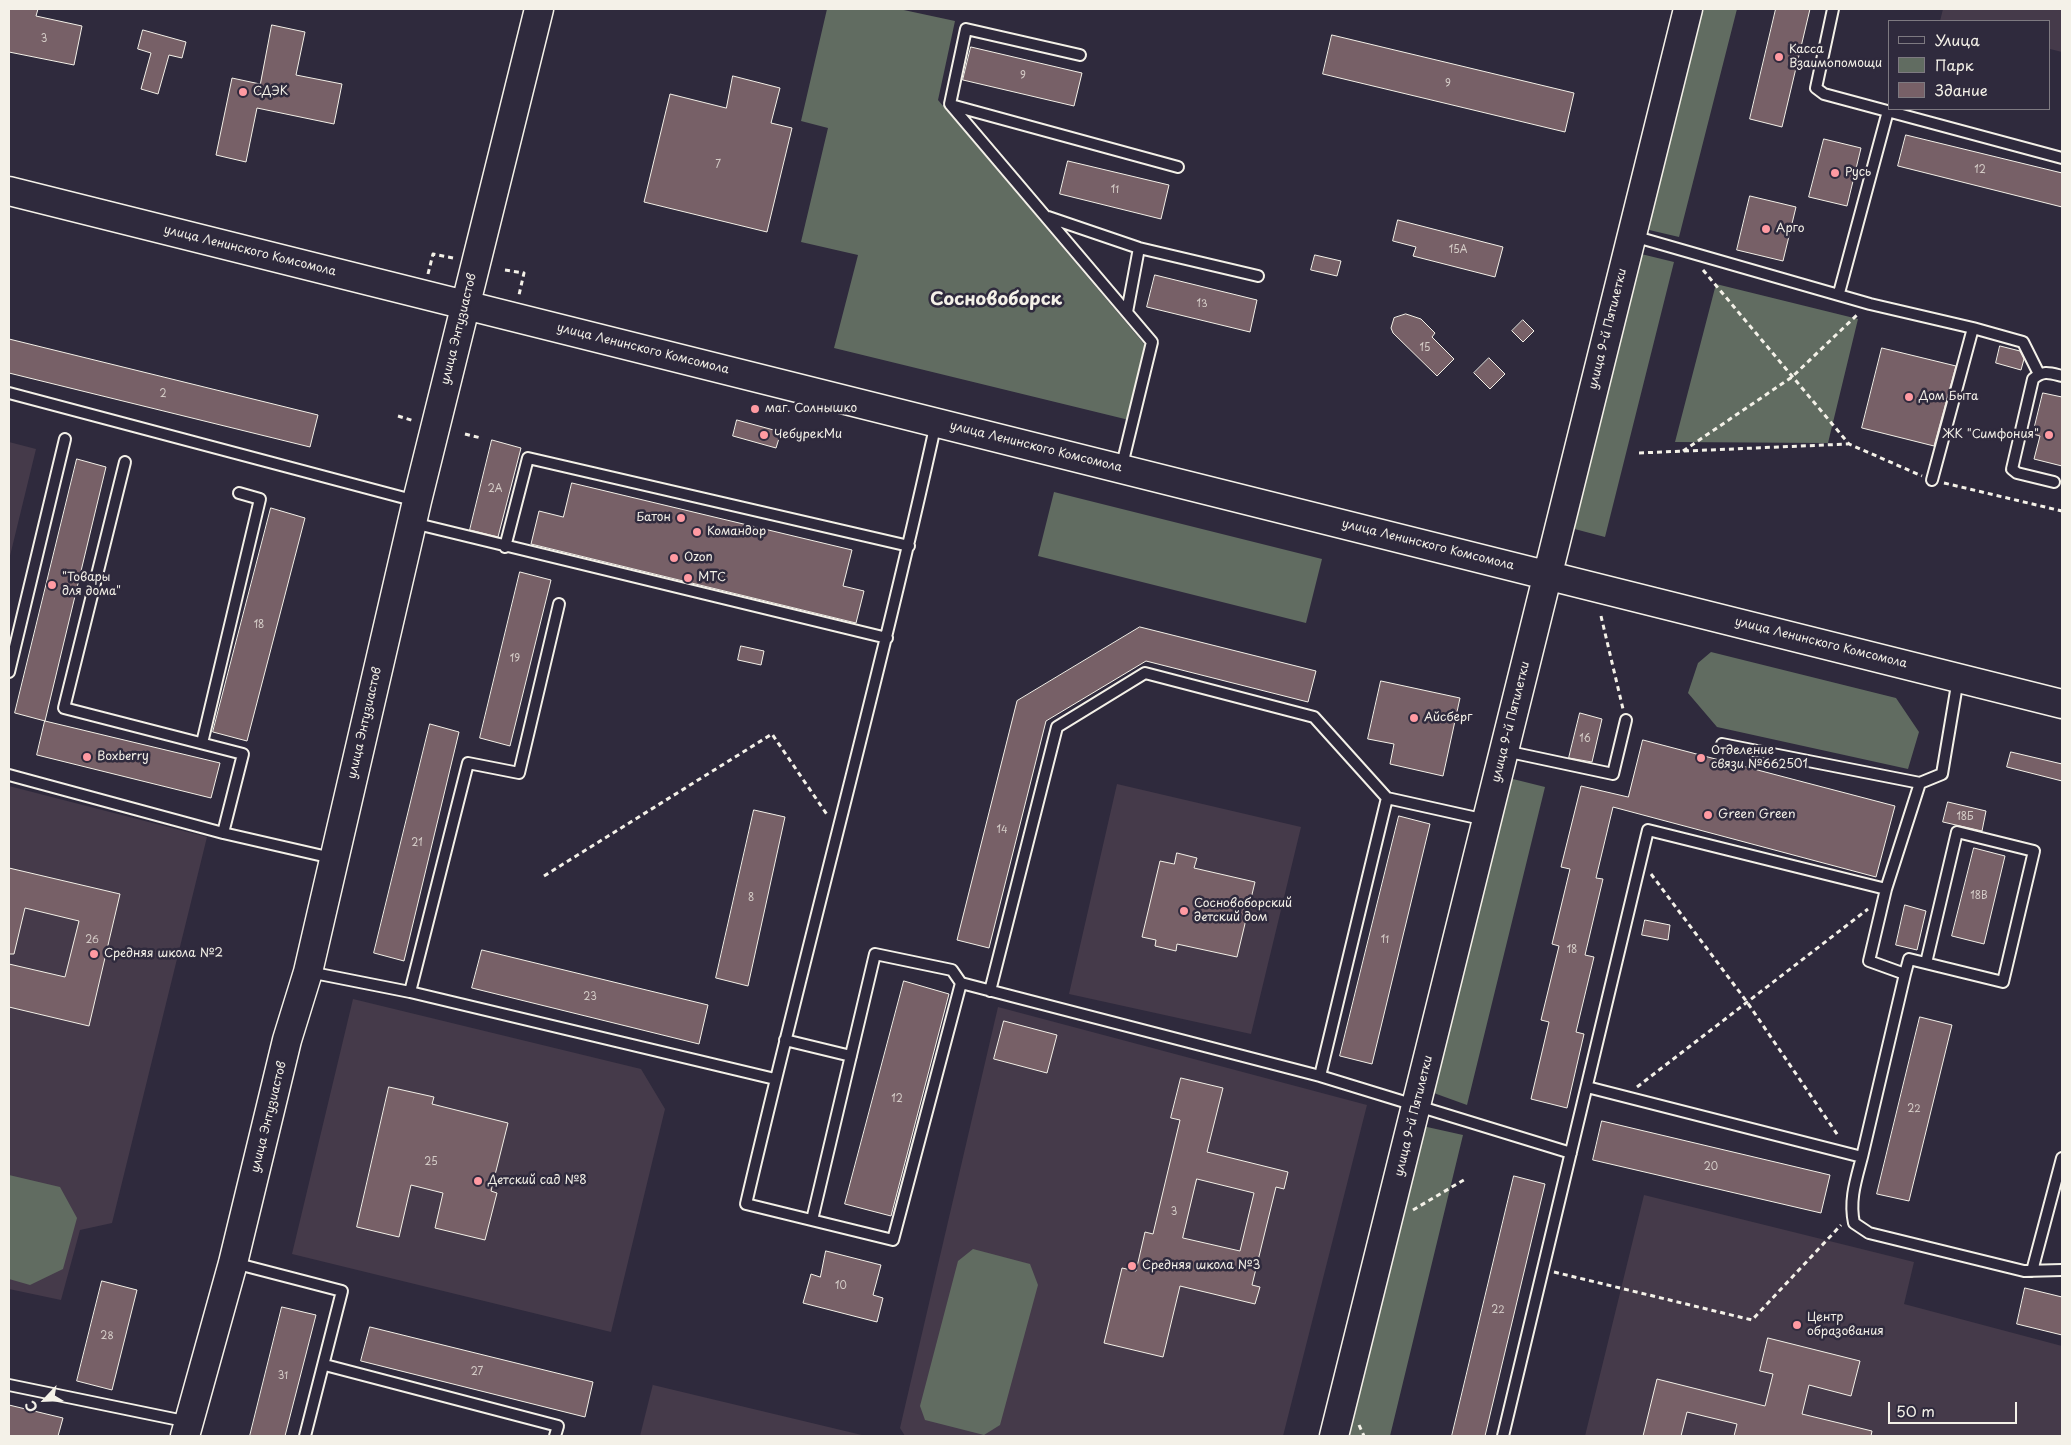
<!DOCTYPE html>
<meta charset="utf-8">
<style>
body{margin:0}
#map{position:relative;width:2071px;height:1445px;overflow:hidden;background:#2f2a3d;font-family:"Playpen Sans",sans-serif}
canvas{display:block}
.frame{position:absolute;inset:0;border:10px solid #f4f1e8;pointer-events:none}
.legend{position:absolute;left:1888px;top:20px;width:162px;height:90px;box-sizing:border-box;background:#2f2a3d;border:1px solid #7e7a81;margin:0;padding:6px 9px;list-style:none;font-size:15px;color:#f4f1e8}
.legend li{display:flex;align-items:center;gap:10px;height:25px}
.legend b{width:25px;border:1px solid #7e7a81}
.north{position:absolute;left:20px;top:1375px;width:50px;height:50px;-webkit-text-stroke:4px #2f2a3d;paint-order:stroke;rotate:245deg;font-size:14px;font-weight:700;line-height:20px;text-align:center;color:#f4f1e8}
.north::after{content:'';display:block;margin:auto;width:18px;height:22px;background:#f4f1e8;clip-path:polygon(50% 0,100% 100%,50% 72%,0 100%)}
.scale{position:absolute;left:1888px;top:1402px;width:129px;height:22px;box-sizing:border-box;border:2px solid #f4f1e8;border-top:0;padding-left:6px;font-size:15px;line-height:18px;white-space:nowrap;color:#f4f1e8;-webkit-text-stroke:4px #2f2a3d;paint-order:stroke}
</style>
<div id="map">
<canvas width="2071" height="1445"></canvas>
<div class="frame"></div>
<ul class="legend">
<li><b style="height:6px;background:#2f2a3d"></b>Улица</li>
<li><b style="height:14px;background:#616c61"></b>Парк</li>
<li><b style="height:14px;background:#776067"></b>Здание</li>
</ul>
<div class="north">С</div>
<div class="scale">50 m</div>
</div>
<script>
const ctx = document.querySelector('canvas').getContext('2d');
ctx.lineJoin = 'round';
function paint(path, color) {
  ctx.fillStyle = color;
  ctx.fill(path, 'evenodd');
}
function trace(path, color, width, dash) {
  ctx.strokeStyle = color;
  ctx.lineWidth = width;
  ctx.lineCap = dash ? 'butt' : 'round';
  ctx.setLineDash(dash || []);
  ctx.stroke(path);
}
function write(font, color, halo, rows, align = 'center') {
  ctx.font = font + ' "Playpen Sans",sans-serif';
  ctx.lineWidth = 5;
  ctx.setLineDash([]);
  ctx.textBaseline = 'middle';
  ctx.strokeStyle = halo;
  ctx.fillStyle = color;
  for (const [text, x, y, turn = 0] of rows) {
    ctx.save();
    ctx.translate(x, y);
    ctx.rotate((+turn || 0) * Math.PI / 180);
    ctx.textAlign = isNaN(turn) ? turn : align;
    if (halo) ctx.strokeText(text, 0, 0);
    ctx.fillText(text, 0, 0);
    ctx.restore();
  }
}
paint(new Path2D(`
 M1943,9H2062V52L2050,49V21H1940Z
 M9,442L36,449L9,560Z
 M1117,784L1301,827L1251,1034L1069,994Z
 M9,786L207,837L112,1223L80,1230L61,1300L9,1289Z
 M353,999L641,1069L665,1109L611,1332L292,1254Z
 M998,1007L1367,1105L1283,1436H905L900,1428Z
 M1644,1195L1914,1262L1904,1304L2062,1346V1436H1585Z
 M653,1384V1385L866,1436H640Z`), '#453a4a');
paint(new Path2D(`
 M827,9H899L955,21L938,100L1145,345L1129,420L834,348L858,255L801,242L828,128L801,121Z
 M1700,9H1737L1679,237L1645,229Z
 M1637,253L1674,262L1605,537L1567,527Z
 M1716,284L1858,319L1828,443L1675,442Z
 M1054,492L1322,559L1306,623L1038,556Z
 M1711,652L1896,698L1919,732L1908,769L1717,727L1688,693L1698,663Z
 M1505,777L1545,787L1467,1105L1431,1092Z
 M1418,1125L1463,1135L1390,1436H1344Z
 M9,1175L60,1187L77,1218L63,1269L30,1285L9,1279Z
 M973,1249L1030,1264L1038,1285L1000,1425L984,1435L925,1420L920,1406L958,1261Z`), '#616c61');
const building = new Path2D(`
 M9,9H38L36,16L82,26L74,65L9,52Z
 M1776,9H1810L1782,127L1750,119Z
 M272,25L305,32L296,75L342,84L334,124L257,108L246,162L216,155L232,78L260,84Z
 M143,30L186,42L182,58L169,55L158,94L141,89L151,53L138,49Z
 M1332,35L1574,93L1565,132L1323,74Z
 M971,47L1082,73L1074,106L963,80Z
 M733,76L780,88L771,123L792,128L767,232L644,202L670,94L726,108Z
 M1906,135L2062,173V207L1898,166Z
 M1824,139L1861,148L1847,206L1809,197Z
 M1068,161L1169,185L1161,219L1060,194Z
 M1750,196L1796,207L1783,261L1737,250Z
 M1398,220L1503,247L1495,277L1413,256L1416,247L1393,241Z
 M1315,255L1341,261L1337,276L1311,270Z
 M1155,275L1257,300L1250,332L1147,307Z
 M1406,314L1421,319L1435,333L1432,337L1454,359L1437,376L1393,333L1391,328L1394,318Z
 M1523,320L1534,331L1523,342L1512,331Z
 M9,339L318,415L310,447L9,373Z
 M2000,346L2020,351L2024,359L2021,370L1996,363Z
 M1882,348L1956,366L1934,446L1862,428Z
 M1489,358L1505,374L1490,389L1474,373Z
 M2043,393L2062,397V466L2034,459L2040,436L2033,434Z
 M737,420L781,432L776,448L733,436Z
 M492,440L521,448L498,537L470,530Z
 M77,459L106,467L45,721L15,713Z
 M572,483L852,550L843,586L864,591L856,623L531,544L539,511L563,517Z
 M271,508L305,518L247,741L213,732Z
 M520,572L551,580L510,746L480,738Z
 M1140,627L1316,671L1308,702L1146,661L1046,721L989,948L957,940L1017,701Z
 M741,646L764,651L761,665L738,660Z
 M1381,681L1460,698L1443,776L1390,764L1394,744L1368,739Z
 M1580,713L1602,719L1592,762L1569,758Z
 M45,721L220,763L211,798L37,755Z
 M430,724L459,732L404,961L374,953Z
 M1643,740L1895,806L1876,877L1613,807L1596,878L1603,879L1585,955L1594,957L1576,1032L1584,1034L1567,1108L1531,1099L1549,1022L1541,1020L1559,946L1552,944L1570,869L1561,867L1581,786L1628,797Z
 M2011,752L2062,764V781L2007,767Z
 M1948,802L1986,811L1982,831L1943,822Z
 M754,810L785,817L748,986L716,978Z
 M1399,816L1430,824L1372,1064L1340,1056Z
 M1974,848L2005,856L1984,944L1952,936Z
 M1177,853L1197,858L1194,868L1255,882L1237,957L1177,944L1176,951L1155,946L1156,940L1142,937L1160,861L1174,864Z
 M9,868L120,894L89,1026L9,1007V964L65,977L79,921L25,908L14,954H9Z
 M1905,905L1926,911L1917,950L1896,945Z
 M1645,920L1670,925L1668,940L1642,935Z
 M482,950L708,1005L699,1044L472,988Z
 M904,981L949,994L891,1216L845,1204Z
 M1920,1017L1952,1025L1909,1201L1877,1194Z
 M1004,1021L1057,1035L1047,1073L994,1059Z
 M1181,1078L1223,1088L1207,1152L1288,1172L1284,1189L1276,1187L1252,1285L1260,1287L1255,1304L1180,1286L1163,1357L1104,1343L1122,1268L1136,1271L1145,1232L1153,1234L1180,1120L1171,1118ZM1197,1179L1254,1193L1240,1251L1183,1238Z
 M389,1087L434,1097L432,1104L508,1123L491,1191L497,1193L485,1240L435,1228L443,1193L411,1185L399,1237L357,1227Z
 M1602,1121L1830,1175L1821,1213L1593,1160Z
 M1514,1176L1545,1184L1485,1436H1452Z
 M826,1251L881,1265L873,1295L883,1298L877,1322L803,1303L811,1274L820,1277Z
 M102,1281L137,1290L112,1390L77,1381Z
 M2025,1288L2062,1297V1335L2017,1324Z
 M282,1307L316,1315L285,1436H250Z
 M370,1327L593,1382L585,1417L361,1361Z
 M1768,1338L1860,1361L1851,1396L1809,1385L1802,1414L1872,1431L1871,1436H1734L1737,1424L1687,1412L1681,1436H1643L1657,1379L1765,1406L1773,1374L1760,1371Z
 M9,1405L63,1418L58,1436H9Z`);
paint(building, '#776067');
trace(building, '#f4f1e8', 1);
const lane = new Path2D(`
 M1833,9L1816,88L1824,94L2062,158
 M1080,55L966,29L950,104L1152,342L1121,469
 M951,105L1178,167
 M1048,217L1139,248L1258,276
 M1633,236L1870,304L1973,328L1932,480
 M1839,293L1888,111
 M1127,312L1139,248
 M1973,328L2023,342L2039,374
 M9,393L416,501
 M936,423C878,685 807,943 746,1204L893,1240L961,983
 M125,462L64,708L243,754L223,833
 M2054,482L2017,473L2012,469L2033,379C2043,370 2050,373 2062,376
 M413,523L887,638
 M505,547L528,458L909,546
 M9,672L65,439
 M202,743L260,499L239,493
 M1722,744L1920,783
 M1505,751L1613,774L1626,720
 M9,775L223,833L332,858
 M309,972L410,992L775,1079
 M1905,974L1909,959L2003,982L2034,851L1957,832L1926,963
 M990,991L1057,727L1145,673L1314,717L1387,798L1486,820
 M410,992L468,763L519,773L559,604
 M785,1040L851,1056
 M1320,1076L1387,798
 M1587,1087L1862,1157L1905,974L1869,961L1886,889L1920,783L1942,774L1958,679
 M1862,1157C1856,1180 1849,1200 1854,1223L1869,1233L2024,1271L2062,1270
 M812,1220L875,954L952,970L961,983L1320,1076L1571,1153
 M234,1263L342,1291L305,1436
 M2032,1271L2062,1158
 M325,1365L558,1426L555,1436
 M9,1385L189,1422
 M1503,1436L1648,830L1886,889`);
const secondary = new Path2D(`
 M9,191L2062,704
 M185,1436L233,1263L287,1040L308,972L417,501L539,9
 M1334,1436L1688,9`);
trace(lane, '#f4f1e8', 14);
trace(secondary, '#f4f1e8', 31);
trace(new Path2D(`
 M505,270L524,273L519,295
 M1703,270L1849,444L1922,476
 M428,274L433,254L453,258
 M398,416L414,421
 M465,434L481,438
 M1683,451L1792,377L1859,313
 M1639,453L1848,444
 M1944,483L2062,511
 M1601,616L1623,709
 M1651,874L1747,1002L1839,1137
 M544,876L772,734L828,816
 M1637,1087L1868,909
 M1413,1210L1467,1178
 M1554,1272L1752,1320L1841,1225
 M1359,1425L1364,1436`), '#f4f1e8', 3, [5, 4]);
trace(lane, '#2f2a3d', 10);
trace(secondary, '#2f2a3d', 28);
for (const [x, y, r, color] of [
 [1779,57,5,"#ff9aa2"],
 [243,92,5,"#ff9aa2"],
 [1835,173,5,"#ff9aa2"],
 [1766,229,5,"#ff9aa2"],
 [1909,397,5,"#ff9aa2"],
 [755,409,5,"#ff9aa2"],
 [764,435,5,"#ff9aa2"],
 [2049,435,5,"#ff9aa2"],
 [681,518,5,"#ff9aa2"],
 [697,532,5,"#ff9aa2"],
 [674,558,5,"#ff9aa2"],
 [688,578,5,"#ff9aa2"],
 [52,585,5,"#ff9aa2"],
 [1414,718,5,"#ff9aa2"],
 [87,757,5,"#ff9aa2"],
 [1701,758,5,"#ff9aa2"],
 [1708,815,5,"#ff9aa2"],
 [1184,911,5,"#ff9aa2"],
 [94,954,5,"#ff9aa2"],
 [478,1181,5,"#ff9aa2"],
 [1132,1266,5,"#ff9aa2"],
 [1797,1325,5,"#ff9aa2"]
]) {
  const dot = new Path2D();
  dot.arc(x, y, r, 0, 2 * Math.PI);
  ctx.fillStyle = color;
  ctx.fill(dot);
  trace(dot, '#2f2a3d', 2);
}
write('10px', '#d5cdc8', null, [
 ["3",44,39],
 ["9",1023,76],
 ["9",1448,84],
 ["7",718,165],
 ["12",1980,170],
 ["11",1115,190],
 ["15А",1458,250],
 ["13",1202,304],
 ["15",1425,348],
 ["2",163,394],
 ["2А",495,489],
 ["18",259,625],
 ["19",515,659],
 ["16",1585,739],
 ["18Б",1965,817],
 ["14",1002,830],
 ["21",417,843],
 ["18В",1979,896],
 ["8",751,898],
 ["26",92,940],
 ["11",1385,940],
 ["18",1572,950],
 ["23",590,997],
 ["12",897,1099],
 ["22",1914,1109],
 ["25",431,1162],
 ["20",1711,1167],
 ["3",1174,1212],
 ["10",841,1286],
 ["22",1498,1310],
 ["28",107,1336],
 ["27",477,1372],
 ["31",283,1376]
]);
write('12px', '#f4f1e8', '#2f2a3d', [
 ["Касса",1789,50],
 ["Взаимопомощи",1789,64],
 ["СДЭК",253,92],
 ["Русь",1845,173],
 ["Арго",1776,229],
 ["Дом Быта",1919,397],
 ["маг. Солнышко",765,409],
 ["ЧебурекМи",774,435],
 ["ЖК \"Симфония\"",2039,435,"right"],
 ["Батон",671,518,"right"],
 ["Командор",707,532],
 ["Ozon",684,558],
 ["\"Товары",62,578],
 ["для дома\"",62,592],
 ["МТС",698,578],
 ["Айсберг",1424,718],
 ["Отделение",1711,751],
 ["связи №662501",1711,765],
 ["Boxberry",97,757],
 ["Green Green",1718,815],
 ["Сосновоборский",1194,904],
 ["детский дом",1194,918],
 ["Средняя школа №2",104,954],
 ["Детский сад №8",488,1181],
 ["Средняя школа №3",1142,1266],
 ["Центр",1807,1318],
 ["образования",1807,1332]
], 'left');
write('12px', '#f4f1e8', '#2f2a3d', [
 ["улица Ленинского Комсомола",250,251,14],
 ["улица Энтузиастов",459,329,-76],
 ["улица 9-й Пятилетки",1608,329,-76],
 ["улица Ленинского Комсомола",643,349,14],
 ["улица Ленинского Комсомола",1036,447,14],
 ["улица Ленинского Комсомола",1428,545,14],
 ["улица Ленинского Комсомола",1821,643,14],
 ["улица 9-й Пятилетки",1511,722,-76],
 ["улица Энтузиастов",365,723,-77],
 ["улица 9-й Пятилетки",1414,1116,-76],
 ["улица Энтузиастов",269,1117,-76]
]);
write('bold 18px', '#f4f1e8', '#2f2a3d', [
 ["Сосновоборск",996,300]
]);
</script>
